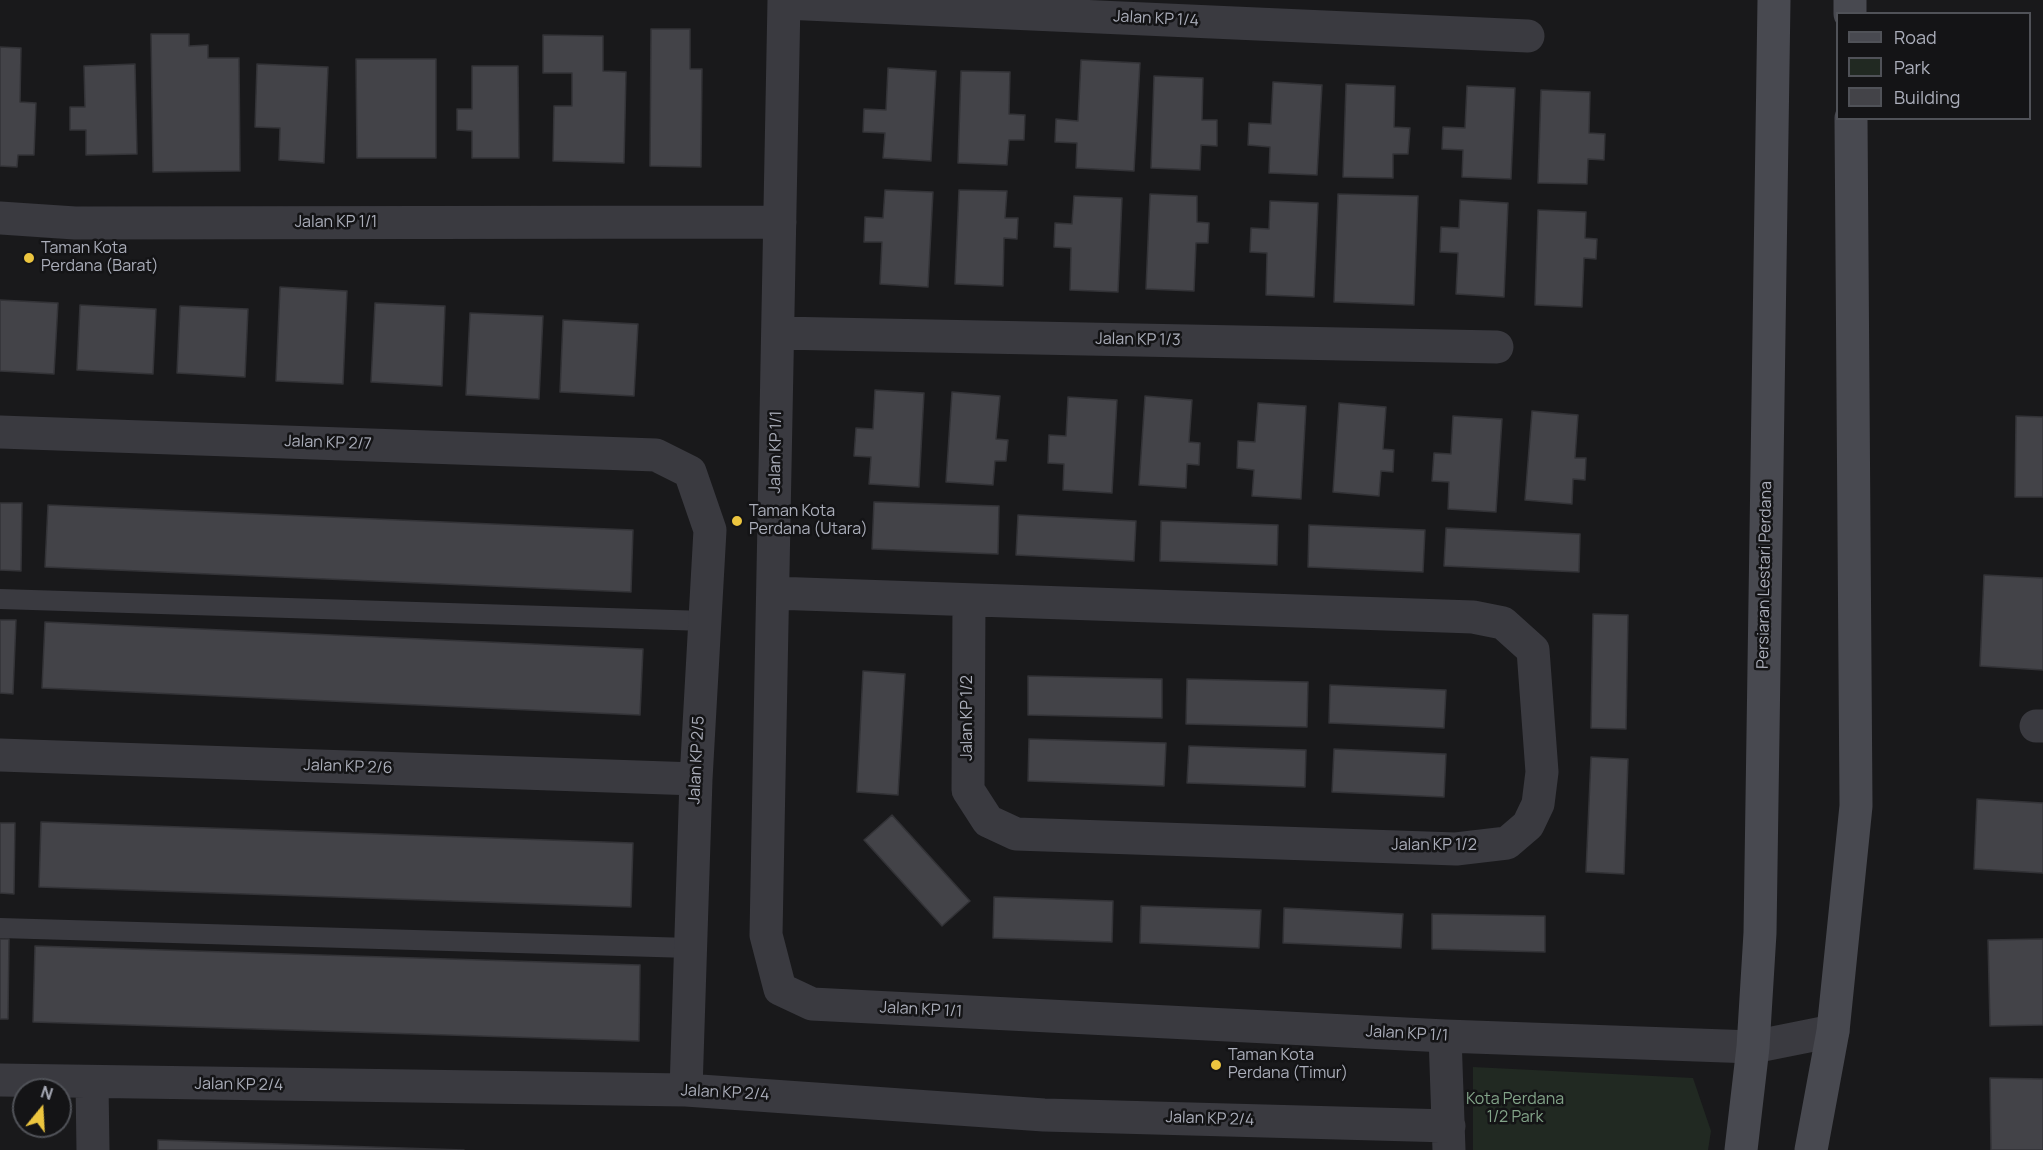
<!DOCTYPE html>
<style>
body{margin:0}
#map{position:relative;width:2043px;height:1150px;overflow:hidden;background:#19191b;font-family:Manrope,sans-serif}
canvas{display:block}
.legend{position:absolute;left:1836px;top:12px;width:195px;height:108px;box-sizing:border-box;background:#141416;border:2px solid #505258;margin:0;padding:8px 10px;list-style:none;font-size:18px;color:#abaeba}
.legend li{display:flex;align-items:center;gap:12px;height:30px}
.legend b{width:30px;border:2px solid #505258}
.north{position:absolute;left:12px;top:1078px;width:60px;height:60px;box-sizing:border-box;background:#141416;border:2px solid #505258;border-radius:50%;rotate:18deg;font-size:16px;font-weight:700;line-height:24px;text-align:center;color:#abaeba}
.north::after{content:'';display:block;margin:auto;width:21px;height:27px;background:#ecc53f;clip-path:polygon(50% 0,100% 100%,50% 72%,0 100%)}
</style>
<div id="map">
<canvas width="2043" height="1150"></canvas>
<ul class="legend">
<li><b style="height:8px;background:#484950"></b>Road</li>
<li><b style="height:16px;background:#212922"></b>Park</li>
<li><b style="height:16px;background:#434348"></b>Building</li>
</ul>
<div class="north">N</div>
</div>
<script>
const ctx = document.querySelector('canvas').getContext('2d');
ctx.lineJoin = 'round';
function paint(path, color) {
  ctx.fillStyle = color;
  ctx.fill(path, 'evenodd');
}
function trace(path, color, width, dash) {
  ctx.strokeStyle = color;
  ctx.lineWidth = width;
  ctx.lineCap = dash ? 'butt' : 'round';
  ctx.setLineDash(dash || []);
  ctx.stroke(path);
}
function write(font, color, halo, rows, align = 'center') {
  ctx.font = font + ' Manrope,sans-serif';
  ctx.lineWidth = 5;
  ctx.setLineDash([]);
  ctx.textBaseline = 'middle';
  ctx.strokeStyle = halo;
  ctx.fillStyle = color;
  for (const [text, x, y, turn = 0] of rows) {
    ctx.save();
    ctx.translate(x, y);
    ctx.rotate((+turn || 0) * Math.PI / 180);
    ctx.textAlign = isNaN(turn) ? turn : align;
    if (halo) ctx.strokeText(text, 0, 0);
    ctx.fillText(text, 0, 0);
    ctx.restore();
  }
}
paint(new Path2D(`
 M1473,1067L1693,1078L1711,1131L1708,1150H1473Z`), '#212922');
const building = new Path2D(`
 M651,29H690V69H702L701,167L650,166Z
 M151,34H189V46L208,45V58H239L240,171L153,172Z
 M543,35L603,36V71L626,72L624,163L553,161L554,106H572V73H543Z
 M0,47L21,48L20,102L36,103L34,155H18L17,167L0,166Z
 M356,59H436V158H357Z
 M1081,60L1140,63L1134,171L1076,168L1077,143L1055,142L1056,119L1078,121Z
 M135,64L137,154L86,155V130H70V107H85L84,66Z
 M257,64L328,67L324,163L279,160L280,128L255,127Z
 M472,66H518L519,158H472V131L457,130V109H472Z
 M888,68L936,71L931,161L883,158L885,133L863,132L864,109L886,110Z
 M961,71L1010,72L1009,114L1025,115L1024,140H1009L1007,165L958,163Z
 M1154,76L1203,78L1202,120H1217V146L1201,145L1200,170L1151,168Z
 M1273,82L1322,85L1317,175L1269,173L1270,147L1248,145L1249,123L1271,124Z
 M1346,84L1395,86L1394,127L1410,128L1408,154H1393V178L1343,177Z
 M1467,86L1515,88L1511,179L1462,177L1463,150L1442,149L1443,127L1465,128Z
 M1541,90L1590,92L1589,133L1605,134L1604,160L1588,159L1587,184L1538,183Z
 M885,190L933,192L928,287L880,284L882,242H864L865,217L883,218Z
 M959,190L1007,191L1005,218H1018L1017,239L1004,238L1003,286L955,284Z
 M1150,194L1197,196V222L1209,223L1208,243H1196L1194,291L1146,289Z
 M1338,194L1418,196L1414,305L1334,302Z
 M1074,196L1122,198L1118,292L1070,290L1071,248L1054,247L1055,223L1072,224Z
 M1460,200L1508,203L1504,297L1456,294L1458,253L1440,252L1441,227L1459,228Z
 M1270,201L1318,203L1314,297L1266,295L1267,253L1250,252L1251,228L1269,229Z
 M1538,210L1586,212L1585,238L1597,239L1596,259L1584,258L1582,307L1535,305Z
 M280,287L347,291L343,384L276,381Z
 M0,300L58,303L54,374L0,371Z
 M375,303L445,306L442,386L371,382Z
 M80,305L156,309L153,374L77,370Z
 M180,306L248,309L245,377L177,373Z
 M470,313L543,316L539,399L466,395Z
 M563,320L638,324L634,396L560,392Z
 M875,390L924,393L919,487L869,484L871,457L854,456L856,428L873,429Z
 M952,392L1000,396L996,439L1008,440L1006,461H995L993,485L946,482Z
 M1145,396L1192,400L1189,442L1200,443L1199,465L1187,464L1186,488L1139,485Z
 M1068,397L1117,400L1112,493L1063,490L1064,464L1048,463L1049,435L1066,436Z
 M1258,403L1306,406L1301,499L1252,496L1254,470L1237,468L1238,441L1255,442Z
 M1339,403L1386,407L1383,449L1394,450L1393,472L1381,471L1379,496L1333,492Z
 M1532,411L1578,415L1575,458H1586L1585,480L1573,479L1572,504L1525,500Z
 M1453,416L1502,419L1496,512L1448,509L1449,482L1432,481L1434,453L1451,454Z
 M2016,416L2043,417V497H2015Z
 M874,502L999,506L998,554L872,549Z
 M0,503H22L21,571L0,570Z
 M48,505L633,530L631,592L45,567Z
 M1018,515L1136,521L1134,561L1016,555Z
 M1161,521L1278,525L1277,565L1160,561Z
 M1309,525L1425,530L1423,572L1308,567Z
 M1446,528L1580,534L1579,572L1444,566Z
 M1984,575L2043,578V670L1980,666Z
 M1593,614L1628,615L1626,729L1591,728Z
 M0,620H16L13,694L0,693Z
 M45,622L643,649L640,715L42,688Z
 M863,671L905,674L898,795L857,792Z
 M1028,676L1162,679V718L1028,715Z
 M1187,679L1308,682L1307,727L1186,724Z
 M1330,685L1446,690L1444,728L1329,723Z
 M1029,739L1166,743L1164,786L1028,781Z
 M1189,746L1306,750L1305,787L1187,783Z
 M1334,749L1446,754L1444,797L1332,792Z
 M1591,757L1628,759L1624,874L1586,872Z
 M1977,799L2043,803V873L1974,869Z
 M892,815L970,901L942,926L864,840Z
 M41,822L633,843L631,907L39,887Z
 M0,823H15L14,894L0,893Z
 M994,897L1113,901L1112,942L993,938Z
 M1141,906L1261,910L1259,948L1140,943Z
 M1284,908L1403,914L1401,948L1283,943Z
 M1432,914L1545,916V952L1432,949Z
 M0,939H9L8,1019H0Z
 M2043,939V1025L1990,1026L1988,940Z
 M35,946L640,965L639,1041L33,1022Z
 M1990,1078L2043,1079V1150H1991Z
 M158,1140L464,1150H158Z`);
paint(building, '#434348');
trace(building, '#333337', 1.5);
trace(new Path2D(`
 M0,599L705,621
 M0,928L690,948`), '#3a3a40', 20);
trace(new Path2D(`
 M784,0L766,935L780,989L812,1004L1445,1036L1753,1047L1833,1031
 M784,3L1528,36
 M0,218L75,223L780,222
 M778,333L1497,347
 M0,432L656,455L690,472L710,530L696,779L686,1090
 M773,593L1473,617L1503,623L1533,650L1542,772L1538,804L1528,825L1507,843L1456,849L1016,834L988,821L968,790L969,601
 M2036,726H2043
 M0,755L696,779
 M1445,1036L1449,1150
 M0,1080L686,1090L1044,1115L1449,1126
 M92,1083L93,1150`), '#3a3a40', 33);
trace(new Path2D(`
 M1850,14V0
 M1741,1150L1753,1047L1760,933L1774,0
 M1811,1150L1833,1031L1856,806L1851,118`), '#484950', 33);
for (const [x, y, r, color] of [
 [29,258,6,"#ecc53f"],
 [737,521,6,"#ecc53f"],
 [1216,1065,6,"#ecc53f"]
]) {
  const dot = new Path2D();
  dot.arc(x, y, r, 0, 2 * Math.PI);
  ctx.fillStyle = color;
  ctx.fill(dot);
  trace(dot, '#141416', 2);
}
write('16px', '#abaeba', '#141416', [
 ["Jalan KP 1/4",1156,19,3],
 ["Jalan KP 1/1",336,223],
 ["Jalan KP 1/3",1138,340,1],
 ["Jalan KP 2/7",328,443,2],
 ["Jalan KP 1/1",776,452,-89],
 ["Persiaran Lestari Perdana",1765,575,-89],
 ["Jalan KP 1/2",968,718,-90],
 ["Jalan KP 2/5",697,760,-87],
 ["Jalan KP 2/6",348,767,2],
 ["Jalan KP 1/2",1434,846],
 ["Jalan KP 1/1",921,1010,3],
 ["Jalan KP 1/1",1407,1034,3],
 ["Jalan KP 2/4",239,1085,1],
 ["Jalan KP 2/4",725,1093,3],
 ["Jalan KP 2/4",1210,1119,2]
]);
write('16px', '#abaeba', '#141416', [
 ["Taman Kota",41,249],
 ["Perdana (Barat)",41,267],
 ["Taman Kota",749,512],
 ["Perdana (Utara)",749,530],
 ["Taman Kota",1228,1056],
 ["Perdana (Timur)",1228,1074]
], 'left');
write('16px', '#83a489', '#141416', [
 ["Kota Perdana",1515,1100],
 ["1/2 Park",1515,1118]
]);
</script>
